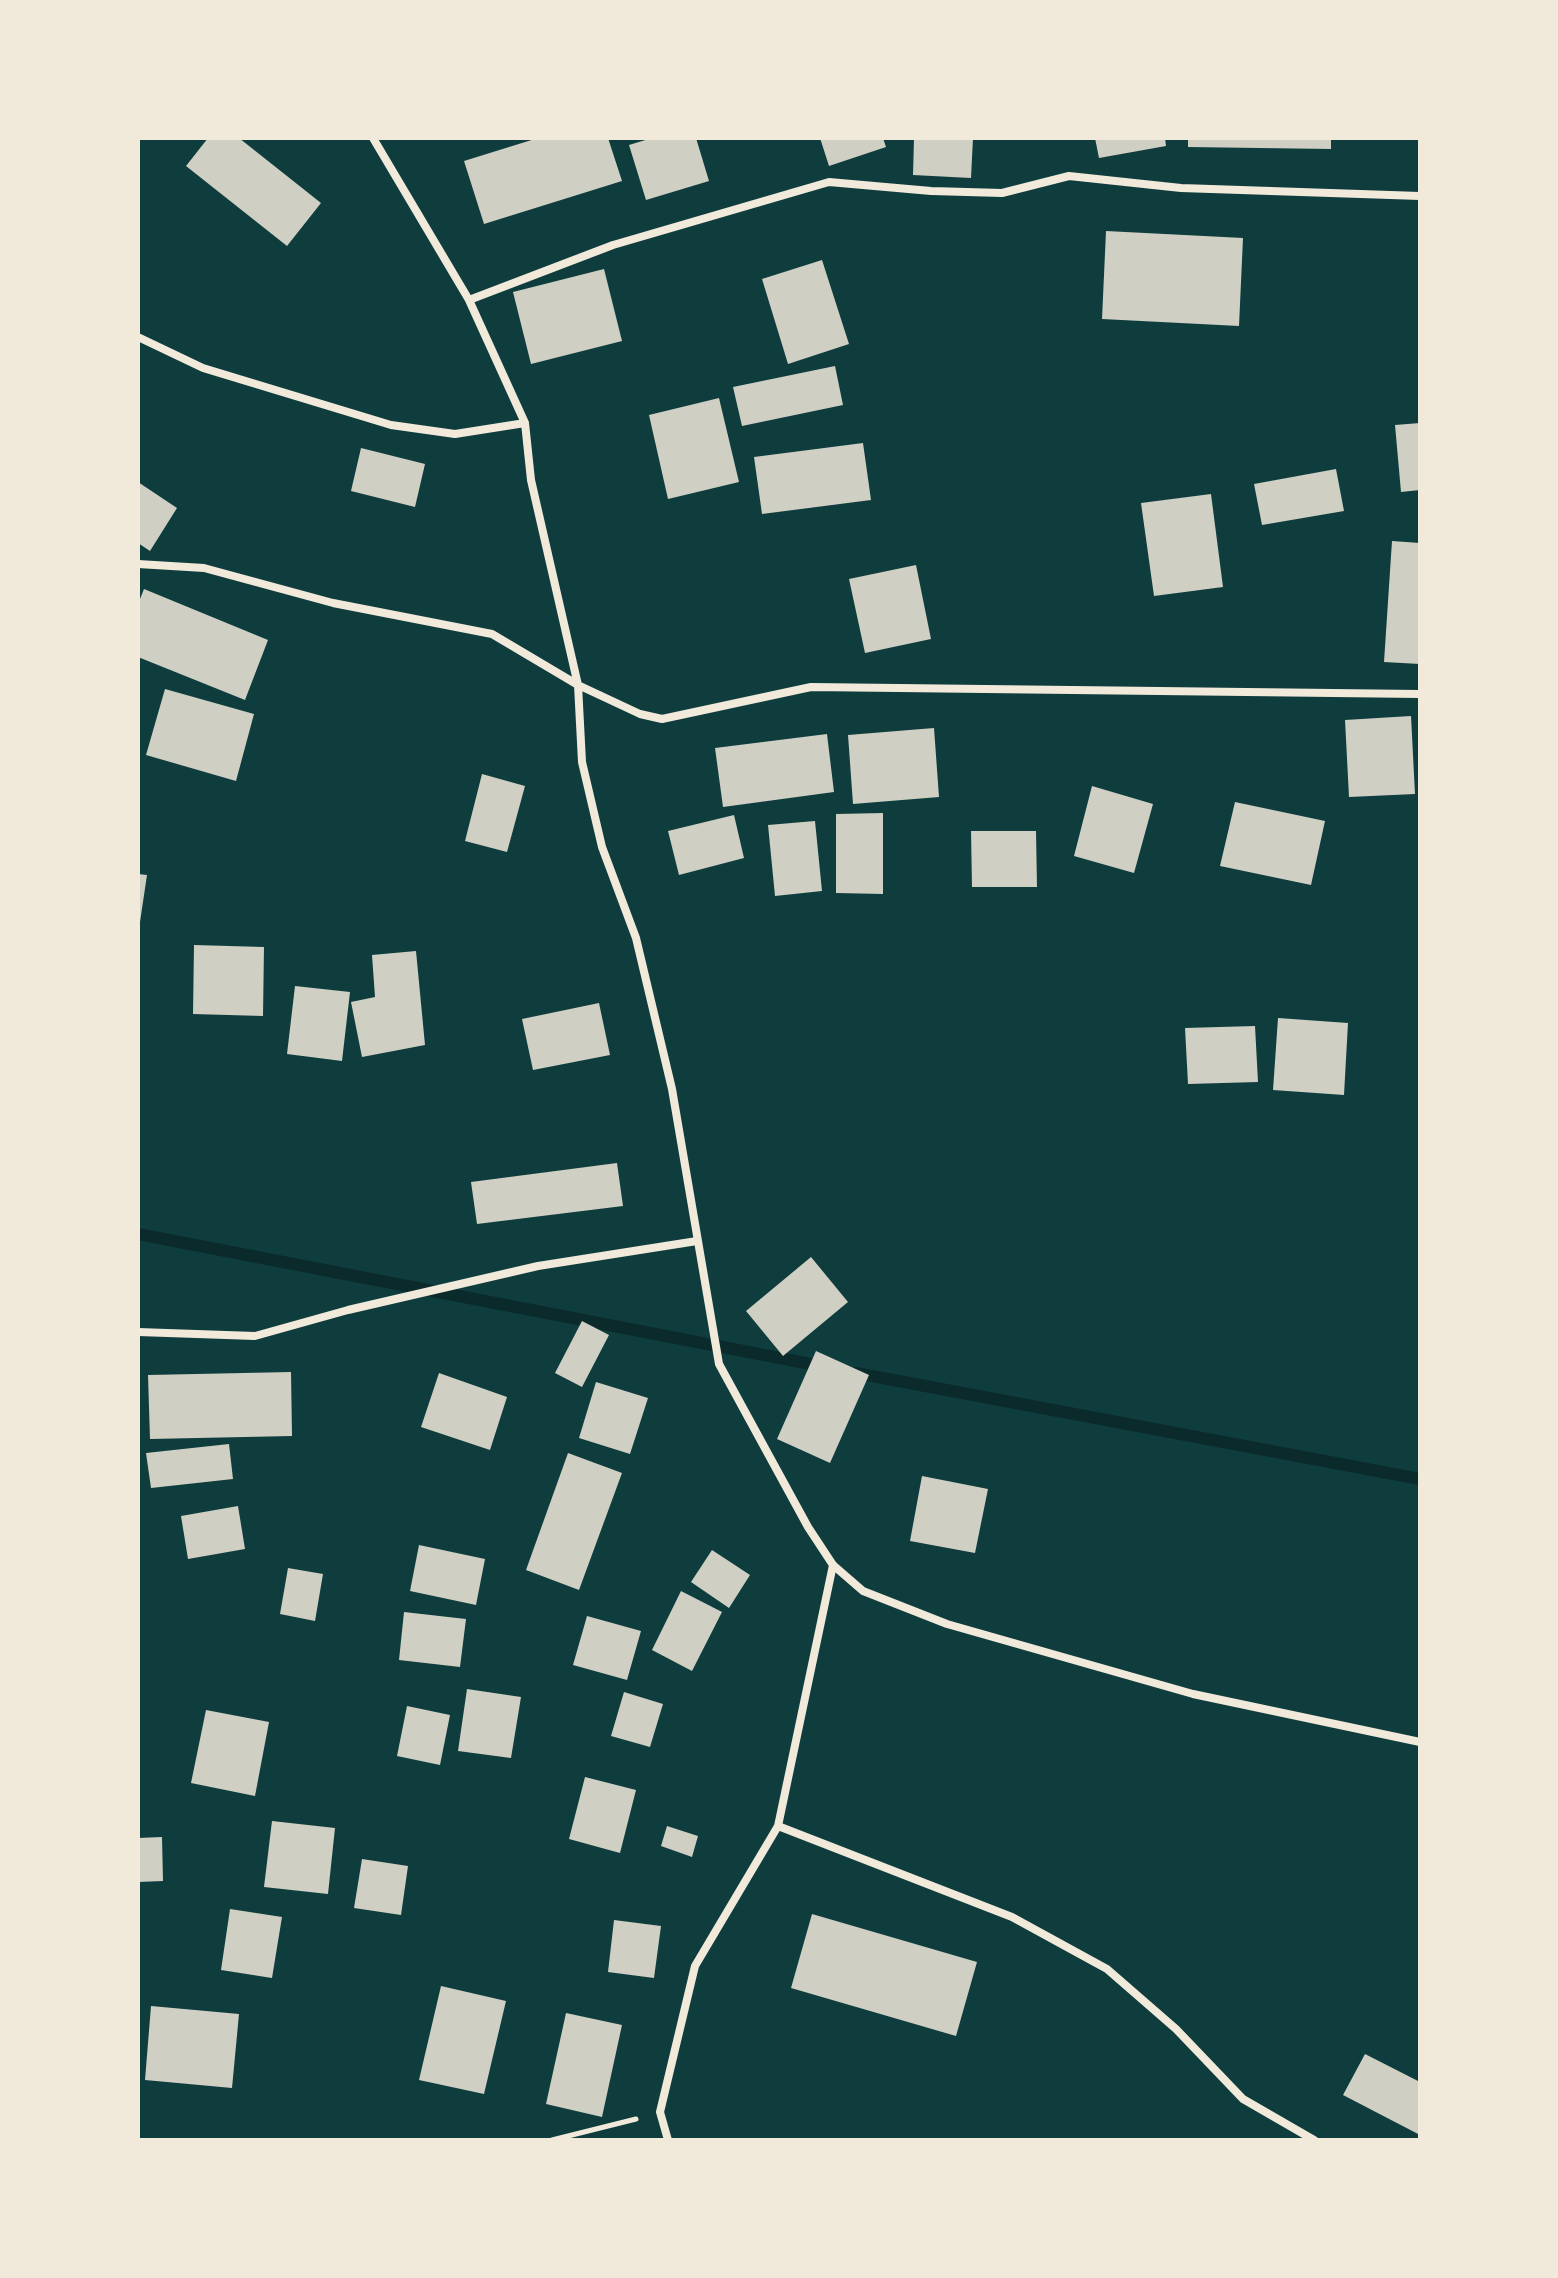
<!DOCTYPE html>
<style>
body{margin:0}
#map{position:relative;width:1558px;height:2278px;overflow:hidden;background:#0f3d3e;font-family:"Alegreya Sans",sans-serif}
canvas{display:block}
.frame{position:absolute;inset:0;border:140px solid #f1e9da;pointer-events:none}
</style>
<div id="map">
<canvas width="1558" height="2278"></canvas>
<div class="frame"></div>
</div>
<script>
const ctx = document.querySelector('canvas').getContext('2d');
ctx.lineJoin = 'round';
function trace(path, color, width, dash) {
  ctx.strokeStyle = color;
  ctx.lineWidth = width;
  ctx.lineCap = dash ? 'butt' : 'round';
  ctx.setLineDash(dash || []);
  ctx.stroke(path);
}
function paint(path, color) {
  ctx.fillStyle = color;
  ctx.fill(path, 'evenodd');
}
trace(new Path2D(`
 M138,1234L826,1367
 M856,1373L1420,1479`), '#0a2a2b', 12);
paint(new Path2D(`
 M208,138H239L321,203L287,246L186,166Z
 M538,138H608L622,181L484,224L464,161Z
 M652,138H696L709,181L646,200L629,145Z
 M820,138H883L886,147L829,166Z
 M914,138H973L971,178L913,175Z
 M1095,138H1165L1166,146L1099,158Z
 M1188,138H1331V149L1188,147Z
 M1106,231L1243,238L1239,326L1102,319Z
 M822,260L849,344L788,364L762,279Z
 M604,269L622,341L531,364L513,292Z
 M835,366L843,405L742,426L733,387Z
 M719,398L739,482L668,499L649,415Z
 M1420,423V490L1401,492L1395,425Z
 M863,443L871,500L762,514L754,457Z
 M361,448L425,464L415,507L351,491Z
 M1336,469L1344,511L1262,525L1254,484Z
 M138,482L177,508L150,551L138,543Z
 M1211,494L1223,587L1154,596L1141,503Z
 M1392,541L1420,543V664L1384,662Z
 M916,565L931,639L865,653L849,579Z
 M144,589L268,640L245,700L138,657V604Z
 M165,689L254,714L236,781L146,755Z
 M1411,716L1415,794L1349,797L1345,720Z
 M934,728L939,797L853,804L848,735Z
 M827,734L834,792L723,807L715,748Z
 M482,774L525,786L507,852L465,841Z
 M1092,786L1153,804L1134,873L1074,856Z
 M1235,802L1325,821L1311,885L1220,866Z
 M883,813V894L836,893V814Z
 M734,815L744,858L679,875L668,831Z
 M815,821L822,891L775,896L768,825Z
 M971,831H1036L1037,887H972Z
 M138,874L147,875L140,922H138Z
 M194,945L264,947L263,1016L193,1014Z
 M416,951L425,1045L362,1057L351,1002L375,997L372,955Z
 M295,986L350,992L342,1061L287,1054Z
 M599,1003L610,1055L533,1070L522,1019Z
 M1278,1018L1348,1023L1344,1095L1273,1090Z
 M1255,1026L1258,1082L1188,1084L1185,1028Z
 M617,1163L623,1206L477,1224L471,1182Z
 M811,1257L848,1302L783,1356L746,1311Z
 M582,1321L609,1335L582,1387L555,1373Z
 M816,1351L869,1375L830,1463L777,1439Z
 M291,1372L292,1436L150,1439L148,1375Z
 M439,1373L507,1397L490,1450L421,1427Z
 M596,1382L648,1398L630,1454L579,1438Z
 M229,1444L233,1479L151,1488L146,1453Z
 M568,1453L622,1473L579,1590L526,1570Z
 M922,1476L988,1489L975,1553L910,1541Z
 M238,1506L245,1549L188,1559L181,1516Z
 M419,1545L485,1559L476,1605L410,1591Z
 M712,1550L750,1575L729,1608L691,1582Z
 M288,1568L323,1574L315,1621L280,1614Z
 M681,1591L722,1612L692,1671L652,1650Z
 M404,1612L466,1619L460,1667L399,1660Z
 M587,1616L641,1631L627,1680L573,1665Z
 M467,1689L521,1697L511,1758L458,1751Z
 M624,1692L663,1704L650,1747L611,1736Z
 M407,1706L450,1715L440,1765L397,1756Z
 M206,1710L269,1722L255,1796L191,1783Z
 M585,1777L636,1790L620,1853L569,1839Z
 M272,1821L335,1828L328,1894L264,1887Z
 M667,1826L698,1836L692,1857L661,1846Z
 M162,1837L163,1881L138,1882V1838Z
 M362,1859L408,1866L401,1915L354,1908Z
 M230,1909L282,1917L272,1978L221,1970Z
 M812,1914L977,1962L956,2036L791,1988Z
 M614,1920L661,1926L654,1978L608,1972Z
 M441,1986L506,2001L484,2094L419,2080Z
 M151,2006L239,2014L232,2088L145,2080Z
 M566,2013L622,2025L602,2117L546,2104Z
 M1365,2054L1420,2082V2135L1343,2095Z`), '#cfcfc3');
trace(new Path2D(`
 M552,2140L636,2119`), '#f1e9da', 5);
trace(new Path2D(`
 M373,138L469,300L525,423L531,480L578,685L582,762L602,847L636,938L672,1089L719,1364L808,1527L833,1565L863,1591L947,1624L1193,1694L1420,1742
 M469,300L613,245L829,182L931,191L1002,193L1069,176L1181,188L1420,196
 M138,337L203,368L391,425L455,434L525,423
 M138,564L204,568L333,603L492,634L578,685L640,714L662,719L811,687L1420,694
 M138,1332L255,1336L348,1310L538,1266L697,1241
 M778,1826L1012,1917L1107,1969L1176,2029L1243,2099L1314,2140
 M668,2140L660,2112L695,1966L778,1826L833,1565`), '#f1e9da', 8);
</script>
